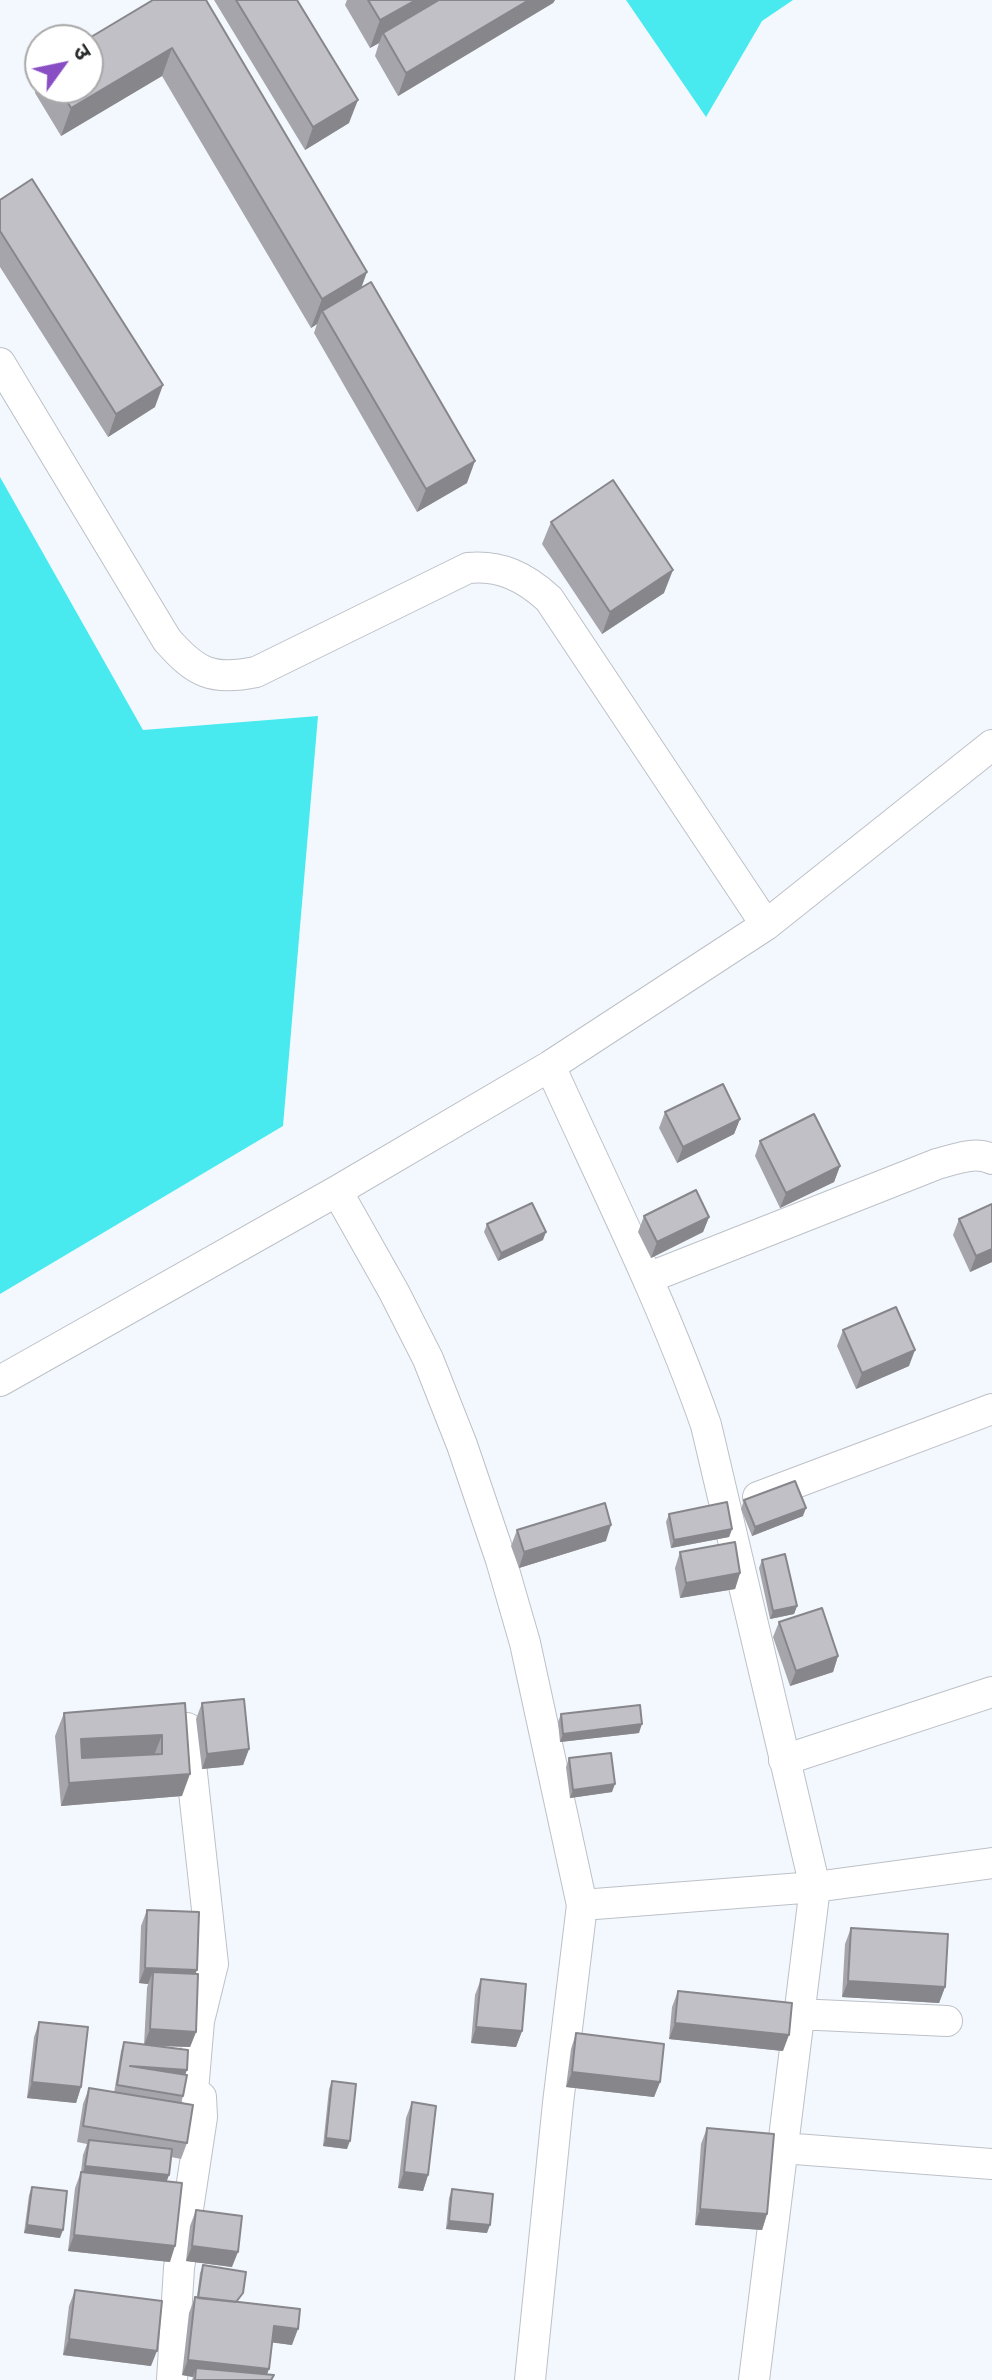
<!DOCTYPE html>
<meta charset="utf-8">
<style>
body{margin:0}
#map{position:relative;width:992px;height:2380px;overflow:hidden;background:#f3f8fe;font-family:Manrope,"Noto Sans Devanagari",sans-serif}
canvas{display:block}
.north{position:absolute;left:24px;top:24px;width:80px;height:80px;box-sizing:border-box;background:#fff;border:2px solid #a9a9aa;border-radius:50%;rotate:57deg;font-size:22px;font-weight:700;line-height:32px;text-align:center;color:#28292b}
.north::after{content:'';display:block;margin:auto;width:28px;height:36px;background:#894ec4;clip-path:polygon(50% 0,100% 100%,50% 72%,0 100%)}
</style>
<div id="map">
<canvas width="992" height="2380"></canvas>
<div class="north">उ</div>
</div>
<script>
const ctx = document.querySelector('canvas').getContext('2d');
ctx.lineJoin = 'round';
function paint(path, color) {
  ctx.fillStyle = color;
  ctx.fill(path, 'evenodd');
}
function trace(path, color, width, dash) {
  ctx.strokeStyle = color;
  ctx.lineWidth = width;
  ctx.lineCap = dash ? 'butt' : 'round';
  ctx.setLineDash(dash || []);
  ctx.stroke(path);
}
paint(new Path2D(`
 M626,0H793L762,21L706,117Z
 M0,477L143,730L318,716L283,1126L0,1294Z`), '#49eaef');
const street = new Path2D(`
 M0,363L167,640C196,673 212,681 256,672L468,568C501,565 525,577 549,599L766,925
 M550,1066C604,1185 663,1302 706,1425L815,1887L754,2380
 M337,1191L394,1292L428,1359L462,1445L501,1560L525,1643L582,1905L558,2103L530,2380
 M648,1278L937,1164C955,1159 975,1151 992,1159
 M0,1381L337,1191L550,1066L766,925L992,745
 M758,1497L992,1409
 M784,1760L992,1692
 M582,1905L815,1887L992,1863
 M797,2014L947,2021
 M782,2148L992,2164
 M172,2380L179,2268L202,2117L201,2097L193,2091L199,2021L213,1964L187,1728`);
trace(street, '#bdc1c7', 32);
trace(street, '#fff', 30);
paint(new Path2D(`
 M153,0L362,288L467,483L417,512L314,333L317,324L311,328L162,76L61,136L35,93L40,78V88H88Z
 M214,0H297L349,123L305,150Z
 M347,0H555L553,3L398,96L375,56L379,43L370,48L345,5Z
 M0,200L155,407L108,437L0,267Z
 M551,522L664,593L602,634L542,544Z
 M665,1112L740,1119L734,1134L677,1163L659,1128Z
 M760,1141L840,1166L834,1182L780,1208L755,1156Z
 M992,1204V1262L970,1272L953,1235L959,1219Z
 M644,1216L709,1217L703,1232L651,1258L638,1232Z
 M487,1224L543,1240L498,1261L484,1232Z
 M843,1330L909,1366L856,1389L837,1346Z
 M744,1500L803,1516L752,1536L741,1509Z
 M669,1514L732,1529L729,1537L671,1548L666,1522Z
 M517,1530L606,1541L519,1568L511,1546Z
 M680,1552L740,1573L735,1589L680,1598L675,1568Z
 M762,1560L797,1606L794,1614L770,1619L759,1568Z
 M779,1622L838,1656L833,1672L790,1686L773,1637Z
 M185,1703L182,1796L61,1806L55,1736L64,1713Z
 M202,1703L249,1749L243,1765L202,1769L196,1719Z
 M561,1714L639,1733L560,1742L558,1722Z
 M569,1758L612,1792L570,1798L566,1767Z
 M147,1910L196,1974V2032L190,2047L152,2046L185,2074L183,2096L181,2104L187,2143L181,2159L171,2157L169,2175L166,2182L170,2262L68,2251L75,2188L81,2172L83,2155L87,2144L77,2142L83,2104L89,2088L114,2093L121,2051L124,2042L144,2045L147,1988L148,1984L139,1983L141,1926Z
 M851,1928L945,1987L939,2003L842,1997L845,1944Z
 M481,1979L522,2031L516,2047L471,2043L475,1995Z
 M678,1991L783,2051L669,2039L672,2007Z
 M39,2022L81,2087L76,2103L27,2098L34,2037Z
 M576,2033L660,2082L654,2097L566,2087L571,2049Z
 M332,2081L347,2149L323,2146L329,2089Z
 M412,2102L428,2175L423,2191L398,2188L406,2118Z
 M707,2128L767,2214L762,2230L695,2225L701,2144Z
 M32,2187L60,2238L24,2233L29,2195Z
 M452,2189L487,2233L446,2229L449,2198Z
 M196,2210L232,2267L186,2261L190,2226Z
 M203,2265L239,2302L292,2345L272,2342L267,2375L273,2380H192L193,2377L182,2375L189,2313L195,2297H197L200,2273Z
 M75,2290L151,2366L63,2355L69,2306Z`), '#a6a5ab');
paint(new Path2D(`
 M416,0H454L383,33L379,43L370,48L380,20Z
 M529,0H555L553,3L398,96L406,73Z
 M172,48L162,76L61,136L71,108Z
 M358,100L349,123L305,150L313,127Z
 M367,272L357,300L322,311L317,324L311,328L322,299Z
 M163,385L155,407L108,437L116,414Z
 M475,461L467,483L417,512L426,489Z
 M673,570L664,593L602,634L610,612Z
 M740,1119L734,1134L677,1163L683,1147Z
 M840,1166L834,1182L780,1208L786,1193Z
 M709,1217L703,1232L651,1258L657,1242Z
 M546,1232L543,1240L498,1261L501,1253Z
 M992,1249V1262L970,1272L976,1256Z
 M915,1350L909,1366L856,1389L862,1373Z
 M806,1508L803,1516L752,1536L755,1527Z
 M611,1525L606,1541L519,1568L524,1552Z
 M732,1529L729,1537L671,1548L674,1540Z
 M740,1573L735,1589L680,1598L686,1583Z
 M797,1606L794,1614L770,1619L773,1611Z
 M838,1656L833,1672L790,1686L796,1671Z
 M642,1724L639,1733L560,1742L563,1734Z
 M162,1735L153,1758L73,1762L81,1739Z
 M249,1749L243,1765L202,1769L207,1754Z
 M190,1774L182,1796L61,1806L69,1783Z
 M615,1784L612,1792L570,1798L573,1790Z
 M145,1968L197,1970L191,1985L153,1972L148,1984L139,1983Z
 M848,1981L945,1987L939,2003L842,1997Z
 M675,2023L789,2035L783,2051L669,2039Z
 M476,2027L522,2031L516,2047L471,2043Z
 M150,2029L196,2032L190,2047L144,2045Z
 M130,2066L187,2070L184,2078Z
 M572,2072L660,2082L654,2097L566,2087Z
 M32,2082L81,2087L76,2103L27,2098Z
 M326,2138L350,2141L347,2149L323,2146Z
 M85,2166L169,2175L163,2191L80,2181Z
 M404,2172L428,2175L423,2191L398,2188Z
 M700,2209L767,2214L762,2230L695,2225Z
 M449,2221L490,2225L487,2233L446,2229Z
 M27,2225L63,2230L60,2238L24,2233Z
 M74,2235L175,2246L170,2262L68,2251Z
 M192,2246L238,2252L232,2267L186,2261Z
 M274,2326L298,2329L292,2345L268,2342Z
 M69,2339L157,2351L151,2366L63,2355Z
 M188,2360L269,2369L265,2380L196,2368L193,2377L182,2375Z`), '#87868b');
const building = new Path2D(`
 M153,0H206L367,272L322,299L172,48L71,108L59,88H88V40H86Z
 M236,0H297L358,100L313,127Z
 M368,0H416L380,20Z
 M439,0H529L406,73L383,33Z
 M32,179L163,385L116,414L0,231V200Z
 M371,282L475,461L426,489L322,311Z
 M613,480L673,570L610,612L551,522Z
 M723,1084L740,1119L683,1147L665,1112Z
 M814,1114L840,1166L786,1193L760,1141Z
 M696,1190L709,1217L657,1242L644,1216Z
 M532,1203L546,1232L501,1253L487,1224Z
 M992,1204V1249L976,1256L959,1219Z
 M896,1307L915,1350L862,1373L843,1330Z
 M795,1481L806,1508L755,1527L744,1500Z
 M727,1502L732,1529L674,1540L669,1514Z
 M605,1503L611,1525L524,1552L517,1530Z
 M735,1542L740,1573L686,1583L680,1552Z
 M785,1554L797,1606L773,1611L762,1560Z
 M822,1608L838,1656L796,1671L779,1622Z
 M244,1699L249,1749L207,1754L202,1703Z
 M185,1703L190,1774L69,1783L64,1713ZM162,1735V1754L82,1758L81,1739Z
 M640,1705L642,1724L563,1734L561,1714Z
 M611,1753L615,1784L573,1790L569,1758Z
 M147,1910L199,1912L197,1970L145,1968Z
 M851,1928L948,1934L945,1987L848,1981Z
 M153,1972L198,1974L196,2032L150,2029Z
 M481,1979L526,1984L522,2031L476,2027Z
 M678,1991L792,2003L789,2035L675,2023Z
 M39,2022L88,2027L81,2087L32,2082Z
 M576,2033L664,2044L660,2082L572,2072Z
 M124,2042L188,2050L187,2070L130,2066L187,2075L183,2096L117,2085Z
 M332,2081L356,2084L350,2141L326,2138Z
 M89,2088L193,2105L187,2143L83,2126Z
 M412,2102L436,2106L428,2175L404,2172Z
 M707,2128L774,2134L767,2214L700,2209Z
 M89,2140L172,2149L169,2175L85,2166Z
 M81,2172L182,2183L175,2246L74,2235Z
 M32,2187L67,2191L63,2230L27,2225Z
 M452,2189L493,2194L490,2225L449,2221Z
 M196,2210L242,2216L238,2252L192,2246Z
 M203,2265L246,2272L243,2293L236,2302L198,2298Z
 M75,2290L162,2301L157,2351L69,2339Z
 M195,2297L300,2309L298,2329L274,2326L269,2369L188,2360Z
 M196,2368L274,2375L271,2380H195Z`);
paint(building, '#c1c0c7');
trace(building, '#87868b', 2);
</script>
